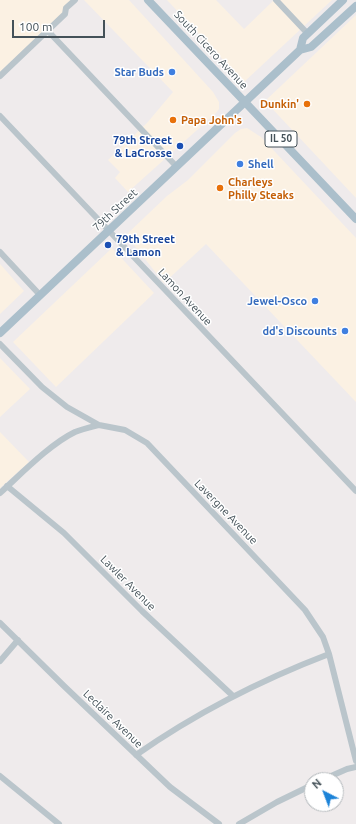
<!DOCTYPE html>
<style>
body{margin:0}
#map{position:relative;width:356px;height:824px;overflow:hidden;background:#efebec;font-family:Ubuntu,sans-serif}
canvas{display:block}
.north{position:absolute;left:304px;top:772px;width:40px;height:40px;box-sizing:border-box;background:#fff;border:1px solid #b4b9bc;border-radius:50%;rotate:318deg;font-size:11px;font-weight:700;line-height:16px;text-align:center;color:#445158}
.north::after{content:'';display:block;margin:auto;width:14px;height:18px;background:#1c83d8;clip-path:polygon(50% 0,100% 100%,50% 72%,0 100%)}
.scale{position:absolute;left:12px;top:20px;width:93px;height:18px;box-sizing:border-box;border:2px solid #445158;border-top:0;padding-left:5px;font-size:12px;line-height:14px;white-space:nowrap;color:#445158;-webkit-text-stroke:3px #fff;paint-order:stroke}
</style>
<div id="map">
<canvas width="356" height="824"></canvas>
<div class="north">N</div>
<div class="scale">100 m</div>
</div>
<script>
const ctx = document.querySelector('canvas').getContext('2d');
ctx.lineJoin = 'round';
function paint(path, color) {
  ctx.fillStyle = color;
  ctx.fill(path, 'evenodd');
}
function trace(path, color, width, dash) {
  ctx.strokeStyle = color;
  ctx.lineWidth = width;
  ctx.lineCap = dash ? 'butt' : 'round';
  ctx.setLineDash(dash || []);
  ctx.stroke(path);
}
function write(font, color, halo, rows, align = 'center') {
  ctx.font = font + ' Ubuntu,sans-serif';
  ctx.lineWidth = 3;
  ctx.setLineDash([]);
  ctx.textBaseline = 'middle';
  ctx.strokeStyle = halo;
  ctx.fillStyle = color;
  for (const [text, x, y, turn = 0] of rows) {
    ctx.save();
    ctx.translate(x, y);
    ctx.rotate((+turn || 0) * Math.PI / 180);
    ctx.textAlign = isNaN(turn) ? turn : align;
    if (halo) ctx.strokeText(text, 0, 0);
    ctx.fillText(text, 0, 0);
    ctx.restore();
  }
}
paint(new Path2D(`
 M0,0H77L0,72Z
 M84,0H129L213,92L219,102V109L216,113L128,192L115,178L120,172L108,160L147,123L173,92Z
 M167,0H216L244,29L274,0H332L244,82Z
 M356,15V198L265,101Z
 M247,128L261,137L356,238V402L206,244L164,283L126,235L167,196L188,180L235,133L241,129Z
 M112,248L154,293L56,387L13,342Z
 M0,264L24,291L0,314Z
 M0,358L30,389L0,417Z
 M0,432L29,462L0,488Z`), '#fbf1e3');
trace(new Path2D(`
 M276,0L308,34
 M48,31L176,166
 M0,76L65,14L66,8L75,0
 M0,116L356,491
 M0,252L40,295
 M0,344L42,387L67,407L99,425L125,430L147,443L305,610L323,637L329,654L356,761
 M7,486L64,533L142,611L233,696
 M0,493C21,474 50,444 75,432C82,429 91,427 99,425
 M0,623L64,686L170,787L219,824
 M0,661L18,640
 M136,755C196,713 261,680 329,654
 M0,776L59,824
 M322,780L347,769L356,767
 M239,824L277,802L312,785`), '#bac5cb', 6);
trace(new Path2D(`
 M148,0L356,219
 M300,50L303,38L343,0
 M0,333L300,50L311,47L356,6`), '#abbfcb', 8);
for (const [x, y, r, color] of [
 [172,72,4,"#3f7fe0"],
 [307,104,4,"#e8710a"],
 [173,120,4,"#e8710a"],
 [180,146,4,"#1a4fb4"],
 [240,164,4,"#3f7fe0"],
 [220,188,4,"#e8710a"],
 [108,245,4,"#1a4fb4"],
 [315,301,4,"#3f7fe0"],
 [345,331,4,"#3f7fe0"]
]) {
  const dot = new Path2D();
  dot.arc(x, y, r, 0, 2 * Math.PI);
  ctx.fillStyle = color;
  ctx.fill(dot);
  trace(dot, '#fff', 1.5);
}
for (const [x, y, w] of [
 [281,139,32]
]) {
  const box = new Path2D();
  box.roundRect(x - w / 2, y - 8, w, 16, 3);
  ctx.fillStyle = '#fff';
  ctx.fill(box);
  trace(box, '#445158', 1);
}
write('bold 10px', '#445158', null, [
 ["IL 50",281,139]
]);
write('11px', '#445158', '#fff', [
 ["South Cicero Avenue",211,50,47],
 ["79th Street",115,210,-43],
 ["Lamon Avenue",185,297,47],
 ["Lavergne Avenue",226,512,46],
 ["Lawler Avenue",128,583,45],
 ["Leclaire Avenue",113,719,44]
]);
write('bold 11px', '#366cbe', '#fff', [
 ["Star Buds",164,72],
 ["Shell",248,164,"left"],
 ["Jewel-Osco",307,301],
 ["dd's Discounts",337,331]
], 'right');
write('bold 11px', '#c56008', '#fff', [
 ["Dunkin'",299,104,"right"],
 ["Papa John's",181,120],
 ["Charleys",228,182],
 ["Philly Steaks",228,195]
], 'left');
write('bold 11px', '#164399', '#fff', [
 ["79th Street",172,140],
 ["& LaCrosse",172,153],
 ["79th Street",116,239,"left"],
 ["& Lamon",116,252,"left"]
], 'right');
</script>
